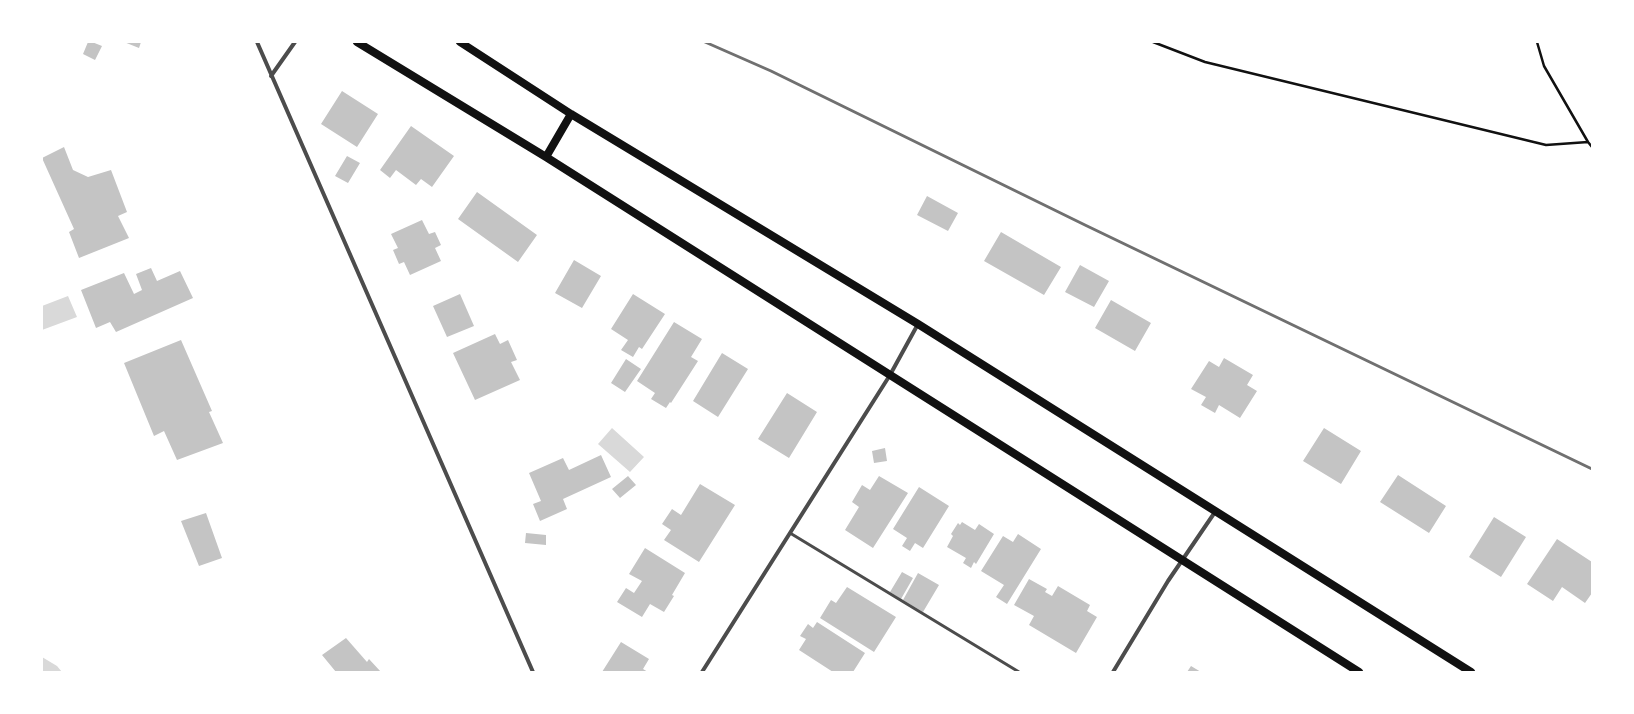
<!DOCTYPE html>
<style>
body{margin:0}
#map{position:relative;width:1634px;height:714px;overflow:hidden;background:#fff;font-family:Overpass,sans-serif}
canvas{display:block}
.frame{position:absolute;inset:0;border:43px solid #fff;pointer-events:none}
</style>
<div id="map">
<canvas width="1634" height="714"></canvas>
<div class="frame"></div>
</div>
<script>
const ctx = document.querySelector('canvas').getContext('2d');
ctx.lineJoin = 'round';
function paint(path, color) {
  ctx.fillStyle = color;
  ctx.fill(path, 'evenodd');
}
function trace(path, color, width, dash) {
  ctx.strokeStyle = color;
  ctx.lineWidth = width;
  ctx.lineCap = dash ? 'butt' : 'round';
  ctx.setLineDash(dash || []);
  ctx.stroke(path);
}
paint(new Path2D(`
 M68,296L77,317L42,330V306Z
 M612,428L644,457L630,472L598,444Z
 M42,657L57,666L62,672H42Z`), '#d9d9d9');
paint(new Path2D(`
 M88,42H92L102,46L95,60L83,54Z
 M124,42H141L139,48Z
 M342,91L378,114L357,147L321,124Z
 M411,126L454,156L432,187L421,179L416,185L396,170L390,178L380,170Z
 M64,147L73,170L88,177L111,170L127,212L118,216L129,238L79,258L69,232L74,229L42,158Z
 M347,156L360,163L348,183L335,176Z
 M477,192L537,235L518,262L458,219Z
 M927,196L958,213L948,231L917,215Z
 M422,220L429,234L435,232L441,245L435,248L441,261L410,275L404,262L399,264L393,250L398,248L391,234Z
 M1001,232L1061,267L1044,295L984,261Z
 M574,260L601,276L582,308L555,293Z
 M1080,265L1109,281L1094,307L1065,292Z
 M151,268L157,281L180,271L193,298L116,332L110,322L96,328L81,290L124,273L134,294L142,290L136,274Z
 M460,294L474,326L447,337L433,306Z
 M633,294L665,314L642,349L639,347L633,357L621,350L628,340L611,329Z
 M1111,300L1151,323L1135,351L1095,328Z
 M674,322L702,339L691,357L698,361L671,403L670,402L666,408L651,399L655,393L637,381Z
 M495,334L500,344L508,340L517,360L511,362L520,380L475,400L453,353Z
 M181,340L212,411L209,412L223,443L177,460L164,431L154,436L124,363Z
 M722,353L748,369L718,417L693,401Z
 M1224,358L1253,375L1247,385L1257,391L1240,418L1219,405L1215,413L1201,405L1206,397L1191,389L1209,361L1219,367Z
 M626,359L641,369L625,392L611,383Z
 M787,393L817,412L789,458L758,439Z
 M1324,428L1361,451L1341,484L1303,461Z
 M885,448L887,461L874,463L872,451Z
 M601,455L611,477L563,499L567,509L540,521L533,504L541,501L529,473L563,458L569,470Z
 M1398,475L1446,506L1429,533L1380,502Z
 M628,476L636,485L620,498L612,489Z
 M879,476L908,493L873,548L845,530L859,507L852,502L862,485L870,490Z
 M700,484L735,505L699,562L664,540L671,530L662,524L672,509L681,515Z
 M919,487L949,506L923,548L915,543L910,551L902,546L907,538L893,529Z
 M206,513L222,558L199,566L181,521Z
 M1494,517L1526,537L1501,577L1469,557Z
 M962,522L975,530L979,524L994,534L976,564L974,562L971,568L963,563L966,558L947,547L953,536L951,534L958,523L960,525Z
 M526,533L546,535V545L525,543Z
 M1018,534L1041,549L1007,604L996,597L1004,585L981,571L1003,536L1013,542Z
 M1557,539L1592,562V593L1585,603L1562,587L1553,601L1527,584Z
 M645,548L685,573L672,595L674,596L664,612L650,604L642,617L617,602L626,588L634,593L642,581L629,574Z
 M902,572L913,578L901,599L890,592Z
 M918,573L939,585L923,612L903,600Z
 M1029,579L1047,589L1045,592L1052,596L1058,586L1090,605L1087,611L1097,617L1076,653L1029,625L1034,616L1014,605Z
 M847,587L896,617L874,652L820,618L831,600L836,603Z
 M817,622L865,653L853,672H833L799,650L806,639L800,636L808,624L813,628Z
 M346,638L367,662L369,659L381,672H336L322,655Z
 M621,642L649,659L643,669L648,672H602Z
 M1191,666L1201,672H1187Z`), '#c4c4c4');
trace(new Path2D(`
 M1153,42L1205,62L1546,145L1588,142
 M1537,42L1544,66L1588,142L1592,147`), '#111', 2.5);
trace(new Path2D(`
 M790,533L1019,672`), '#4c4c4c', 3);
trace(new Path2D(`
 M257,42L533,672
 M271,76L295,42
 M702,672L890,375L918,324
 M1113,672L1168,581L1215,512`), '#4c4c4c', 4);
trace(new Path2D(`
 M357,42L546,157L1359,672
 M460,42L571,114L918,324L1471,672
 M546,157L571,114`), '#111', 8);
trace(new Path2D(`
 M705,42L771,71L1085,225L1592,469`), '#707070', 3);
</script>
